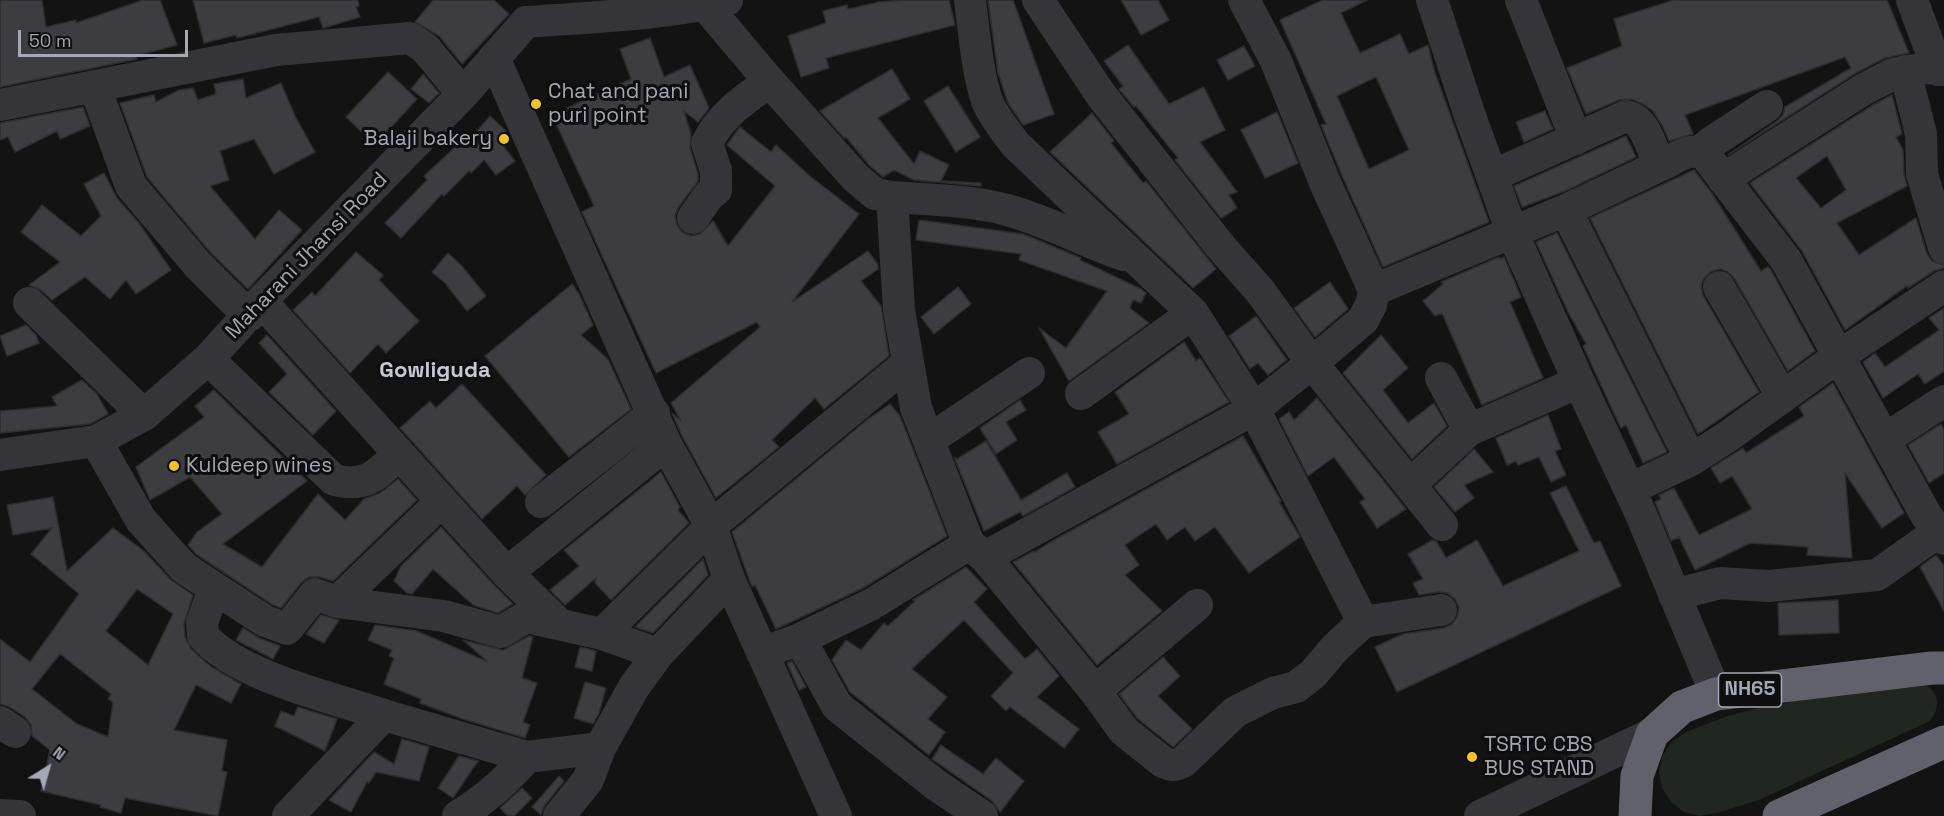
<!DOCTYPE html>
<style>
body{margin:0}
#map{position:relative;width:1944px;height:816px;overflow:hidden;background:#131314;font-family:"Space Grotesk",sans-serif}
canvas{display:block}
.north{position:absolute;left:18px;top:738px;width:60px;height:60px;-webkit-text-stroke:4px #0e0e0f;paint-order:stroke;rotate:37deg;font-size:16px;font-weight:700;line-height:24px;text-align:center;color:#a4a8b5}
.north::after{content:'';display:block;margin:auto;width:21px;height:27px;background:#a4a8b5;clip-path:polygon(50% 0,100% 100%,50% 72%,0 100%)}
.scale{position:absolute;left:18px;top:30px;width:170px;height:27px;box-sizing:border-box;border:3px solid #a4a8b5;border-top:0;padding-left:8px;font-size:18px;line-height:21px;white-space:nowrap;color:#a4a8b5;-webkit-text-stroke:4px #0e0e0f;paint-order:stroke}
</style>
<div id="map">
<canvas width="1944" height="816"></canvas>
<div class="north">N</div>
<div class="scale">50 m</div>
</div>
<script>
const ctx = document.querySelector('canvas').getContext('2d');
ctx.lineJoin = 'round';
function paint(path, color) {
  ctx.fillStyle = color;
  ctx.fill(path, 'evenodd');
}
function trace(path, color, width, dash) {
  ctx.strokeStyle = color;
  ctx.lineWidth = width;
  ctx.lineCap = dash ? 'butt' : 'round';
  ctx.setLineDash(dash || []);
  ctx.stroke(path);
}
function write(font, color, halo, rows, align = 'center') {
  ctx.font = font + ' "Space Grotesk",sans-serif';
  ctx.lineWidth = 6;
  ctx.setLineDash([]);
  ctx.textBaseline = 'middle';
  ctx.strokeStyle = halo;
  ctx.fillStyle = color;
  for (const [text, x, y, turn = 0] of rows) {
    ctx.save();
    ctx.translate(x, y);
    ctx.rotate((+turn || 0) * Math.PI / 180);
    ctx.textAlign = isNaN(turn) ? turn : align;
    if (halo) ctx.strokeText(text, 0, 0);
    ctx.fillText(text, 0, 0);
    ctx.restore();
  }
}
paint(new Path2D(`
 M1899,682C1904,682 1909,681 1914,682C1937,684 1944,704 1930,721L1759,800L1717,813L1700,816L1684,812L1671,802L1662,788L1659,772L1663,755L1672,742L1686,732L1728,716L1758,708Z`), '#1f2720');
const building = new Path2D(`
 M0,0H42L46,27L76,20V23L143,0H160L177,45L136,56L137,59L0,87Z
 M193,0H358L359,6L356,7L360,17L323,28L319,17L237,38L236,35L204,43Z
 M433,0H494L509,14L462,64L439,36L415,22Z
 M904,0H949L955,25L826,58L829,68L801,77L788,36L826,23L823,11L847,5L848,9L879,2Z
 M988,0H1013L1054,114L1023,125L1008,103L998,73Z
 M1121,0H1158L1169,20L1141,35Z
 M1323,0H1367L1341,13L1360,53L1400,34L1409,54L1428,45L1434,70L1489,222L1383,267L1343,178L1321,125L1326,124L1280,20ZM1376,77L1409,150L1369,169L1337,96Z
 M1674,0H1887L1909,53L1885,58L1856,73L1728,155L1777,121L1783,115L1785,107L1851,68L1845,57L1685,115L1693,134L1669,141L1663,127L1653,111L1643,104L1632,99L1619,100L1586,114L1567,68L1622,46L1614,19Z
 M650,38L664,77L690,65L709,108L698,122L684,111L691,134L690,148L698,174V181L678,208L675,216L677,225L682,232L691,236L700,234L713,221L728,246L775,186L727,145L740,127L771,152L776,145L811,177L859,214L792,302L868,251L878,265V269L861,281L881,306L889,356L824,409L815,398L772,440L779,447L716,498L682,436L672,413L681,421L671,403L760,327L757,322L656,373L582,212L594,206L552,115L631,79L620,49Z
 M1128,45L1169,104L1204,87L1225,130L1200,142L1237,192L1229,195L1237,208L1221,218L1175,160L1178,158L1136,106L1134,107L1119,89L1123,86L1104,61Z
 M1244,46L1255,66L1228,80L1217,60Z
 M892,69L910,99L878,118L914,164L920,151L949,165L941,181L981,183V186L914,180L894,170L883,177L869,165L846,137L844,138L820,111Z
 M388,72L417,99L375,145L346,117Z
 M423,74L439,93L429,103L411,89Z
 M243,79L246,98L281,83L295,116L315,152L274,174L254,139L220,151L229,180L210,186L255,239L279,210L302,230L248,289L211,253L147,177L120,103L154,95L156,102L179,90L193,88L198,100L216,94L214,84Z
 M948,86L980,137L956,152L924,101Z
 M1892,95L1902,134L1896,137L1903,150L1904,174L1907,186L1837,223L1859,255L1916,218L1927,254L1932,261L1944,265V268L1934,271L1908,288L1907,286L1845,330L1802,251L1750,183L1873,105ZM1827,156L1846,190L1821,208L1796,178Z
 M83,107L90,126L60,139L57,131L15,152L8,137L0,140V123Z
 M1545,111L1553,129L1524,142L1516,122Z
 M1277,112L1298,163L1265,178L1241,130Z
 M1092,113L1114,141L1111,143L1143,183L1146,181L1216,269L1193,288L1050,152Z
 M490,116L506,131L498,139L515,161L496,175L484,160L471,173L469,171L444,196L442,194L401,238L385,223L427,180L424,176L466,137L469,140Z
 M1626,136L1636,157L1565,191L1522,207L1514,186Z
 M1694,170L1713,195L1761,271L1768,267L1771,270L1815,351L1788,371L1734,278L1728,272L1720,269L1710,272L1704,278L1701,286L1703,295L1759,392L1698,434L1590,218Z
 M104,173L117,198L139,223L171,270L136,294L126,280L110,299L85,277L52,300L41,290L29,285L60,262L21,232L42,205L81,236L101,216L84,184Z
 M919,220L1023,234L1081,258L1080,260L1141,289L1146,293L1141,303L1133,300L1130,308L1149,323L1069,381L1039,328L1066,348L1107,291L1019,260L1021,254L916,240Z
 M1557,233L1667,452L1643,463L1626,425L1621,428L1619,424L1583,346L1586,344L1568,312L1536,242Z
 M356,252L383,275L379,280L419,321L386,353L378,344L350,373L293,310L312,292L315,296Z
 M448,253L462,266L486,296L467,311L445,283L432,272Z
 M1499,257L1500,259L1504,257L1521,297L1510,302L1543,378L1482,405L1442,313L1435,316L1423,301L1443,284L1441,282Z
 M1330,282L1348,309L1315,337L1294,308Z
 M572,284L579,294L593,325L581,335L608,359L631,409L569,457L485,356Z
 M958,287L971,304L934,334L921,317Z
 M1944,308V371L1925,384L1918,374L1883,398L1863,362L1875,353L1885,367L1939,330L1929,318Z
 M1256,316L1287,360L1268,375L1258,363L1250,369L1229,336Z
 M26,325L36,335L39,343L7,356L0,336Z
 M267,335L336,411L313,435L269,392L287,374L259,343Z
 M1381,335L1408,368L1383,390L1408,423L1434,403L1447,426L1412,459L1343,373Z
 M1184,342L1196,361L1200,358L1229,402L1117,464L1098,432L1129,414L1115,392Z
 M82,380L97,394L108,414L90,424L0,433V411L57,406L52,397Z
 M1833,383L1904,513L1882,528L1845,473L1852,558L1807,555L1808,547L1750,543L1695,570L1679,537L1671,541L1655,502L1661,499L1659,495L1674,488L1699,535L1752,509L1732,476L1720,483L1711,468L1743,448L1746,453L1804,416L1799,407Z
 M462,384L546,475L525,495L517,486L482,519L400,428L430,401L436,408Z
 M214,390L307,481L223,544L262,567L318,494L345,520L364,499L380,493L398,479L417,500L333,581L320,577H309L301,583L281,608L273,605L196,554L188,545L197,532L222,514L190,477L150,500L136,467L204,417L195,406Z
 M1317,398L1406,509L1377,528L1360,502L1365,499L1334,457L1308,476L1279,419L1289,412L1294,420Z
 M1020,400L1026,410L1006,422L1017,440L996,454L980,428Z
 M890,404L900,416L947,536L863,588L776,629L755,585L752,587L732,532L868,419Z
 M1548,415L1561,449L1555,451L1566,475L1551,482L1539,457L1518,465L1516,461L1507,465L1496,438Z
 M1941,424L1944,430V473L1929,483L1908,445Z
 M1243,436L1278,496L1281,501L1279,502L1300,537L1249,573L1215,527L1195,541L1185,527L1167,540L1156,524L1125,545L1139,565L1125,575L1162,611L1097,665L1013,562L1034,551L1035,552L1054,540Z
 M986,441L1021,500L1067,473L1075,487L1023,516L1020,512L984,531L954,457L957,459Z
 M1474,449L1493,472L1464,485L1474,498L1455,512L1434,487Z
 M661,472L680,507L678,510L689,523L611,600L595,583L596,578L565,605L550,590L579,566L564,550Z
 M1566,486L1594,543L1600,541L1621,586L1397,692L1375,647L1403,634L1444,628L1452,624L1457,617L1459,608L1455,599L1447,593L1438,592L1419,595L1413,583L1423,579L1408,554L1433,540L1437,542L1446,558L1477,540L1503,586L1579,551L1550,493Z
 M53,497L67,571L113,528L144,551L171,580L193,595L184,624L185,637L191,649L210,666L241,684L231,703L196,685L174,730L227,740L222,771L227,772L218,816L125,798L121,813L100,807L101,805L41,791L50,750L32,736L31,725L25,717L10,707L0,704V639L30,662L79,594L31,554L52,528L13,535L7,505ZM137,589L173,614L148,665L106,631ZM60,654L111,694L108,699L113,702L108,737L77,724L32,689Z
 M441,527L494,585L513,604L498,613L473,605L433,569L412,594L407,593L394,581L401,566Z
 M1936,555L1944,566V611L1920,567Z
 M703,559L708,575L653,633L635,627Z
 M966,567L987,589L974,602L1025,659L1037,649L1059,676L1037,697L1079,729L1064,748L1010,707L1006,711L991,696L1013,673L964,620L912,669L947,697L928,719L945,732L929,755L850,692L832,660L846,640L861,650L884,623L888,626L915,601L913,600Z
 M1838,600L1839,633L1779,635L1778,603Z
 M321,615L339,620L324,643L306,634Z
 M375,625L417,631L488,662L463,640L503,650L529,636L533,637L522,678L537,683L523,722L530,725L525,738L463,719L420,703L421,699L384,684L394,658L389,656L392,650L368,640Z
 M243,628L259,638L280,646L273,659L236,640Z
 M580,647L596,651L592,671L575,667Z
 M1163,657L1180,676L1158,696L1192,729L1173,747L1137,718L1119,694Z
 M792,661L806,687L799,690L787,663Z
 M585,682L606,688L599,713L593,724L574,718Z
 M298,707L337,719L325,751L275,726L281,711L294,716Z
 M402,739L429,747L419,781L376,772L369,783L367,782L351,812L329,800L374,752L394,764Z
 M941,745L983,774L996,758L1024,781L1000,812L992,801L932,759Z
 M459,756L478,761L453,798L438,788Z
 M559,776L564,781L545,805L541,815L532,807Z
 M522,788L532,798L514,816H508L500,808Z`);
paint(building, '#3d3d41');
trace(building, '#2d2d30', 1.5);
trace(new Path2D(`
 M970,0C974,31 977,71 987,101C993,116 1005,130 1015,144L1193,313L1254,409L1363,622
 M1244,0L1276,61L1326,185L1374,290
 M1432,0L1469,113L1512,232L1579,382L1640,512L1716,694
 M1521,0L1576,139
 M1912,0L1938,70
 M705,5L770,82L856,178L875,194L892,197L899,310L916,408L969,544
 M494,58L666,444L711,526L729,579L836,816
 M1905,71L1921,134L1922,174L1944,248
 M95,87L131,186L198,265L249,316
 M0,105L276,50L410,38L425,48L463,94
 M1701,152L1709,144L1767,106
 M1492,176L1626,116C1646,119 1652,149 1659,166C1675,160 1690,144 1706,156L1786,260L1926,515L1944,539
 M1723,179L1864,89L1893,74L1927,68L1944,70
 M892,197C930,200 970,200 1007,210C1048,221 1085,242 1124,255
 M1566,210L1691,460
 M693,218L709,195L716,190V171L707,143C720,116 745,98 770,82
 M1719,287L1782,396
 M261,301L507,573L559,624
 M29,303L144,415
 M208,359L334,480C367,488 376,475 399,454
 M1441,378L1469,430
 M1081,394L1193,313
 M1885,439L1944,401
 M929,440L1029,373
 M96,441L141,520L184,568L265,621L287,629L315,594L337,602L444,616L501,632L526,617L602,634L658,654
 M0,455L96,441L144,415L208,359L261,301L463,94L526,22C593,17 662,15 727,0
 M1410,485L1469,430L1579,382
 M1630,489L1691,460L1727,437L1839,356L1944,286
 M541,502L654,413
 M1442,525L1312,363L1363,320L1371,305L1374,290L1566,210L1659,166
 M985,557L1254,409L1312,363L1260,291L1221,247L1101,95L1038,0
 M507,573L666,444
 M214,588L202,623L203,636C240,677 331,697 384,715
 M1674,595L1720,583L1769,586L1877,575L1938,532
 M337,602L442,501
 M602,634L711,526L908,363
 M800,639L837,706L936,785L982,816
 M762,653L800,639L872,604L969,544L985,557L1095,691L1124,731L1163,762C1171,766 1175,766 1183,762L1235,712L1273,693L1296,687L1313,674L1335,648L1363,622L1441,610
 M1095,691L1197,605
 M0,722L15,732
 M0,815L20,816
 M288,816L384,715L527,757L600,748
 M458,816C485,800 507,780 527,757
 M559,816L588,780L600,748L634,687L658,654L729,579
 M1480,816L1652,734`), '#343439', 32);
trace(new Path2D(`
 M1635,816L1637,776L1652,734L1682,707L1716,694L1932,668H1944
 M1779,816L1944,742`), '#60616a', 33);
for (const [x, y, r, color] of [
 [536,104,6,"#f3c32c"],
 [504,139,6,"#f3c32c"],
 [174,466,6,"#f3c32c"],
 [1472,757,6,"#f3c32c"]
]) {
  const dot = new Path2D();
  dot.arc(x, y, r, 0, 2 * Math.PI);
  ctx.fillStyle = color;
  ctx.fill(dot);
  trace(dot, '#0e0e0f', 2);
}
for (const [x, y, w] of [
 [1750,690,63]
]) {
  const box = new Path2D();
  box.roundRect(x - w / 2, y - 17, w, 34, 4.5);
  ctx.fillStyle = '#0e0e0f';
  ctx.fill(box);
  trace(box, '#a4a8b5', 1.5);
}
write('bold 20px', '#a4a8b5', null, [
 ["NH65",1750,690]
]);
write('21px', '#a4a8b5', '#0e0e0f', [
 ["Chat and pani",548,92],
 ["puri point",548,116],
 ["Balaji bakery",492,139,"right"],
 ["Kuldeep wines",186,466],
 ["TSRTC CBS",1484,745],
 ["BUS STAND",1484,769]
], 'left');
write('21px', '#a4a8b5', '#0e0e0f', [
 ["Maharani Jhansi Road",307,256,-46]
]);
write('bold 22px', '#c5c7d1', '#0e0e0f', [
 ["Gowliguda",435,371]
]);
</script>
